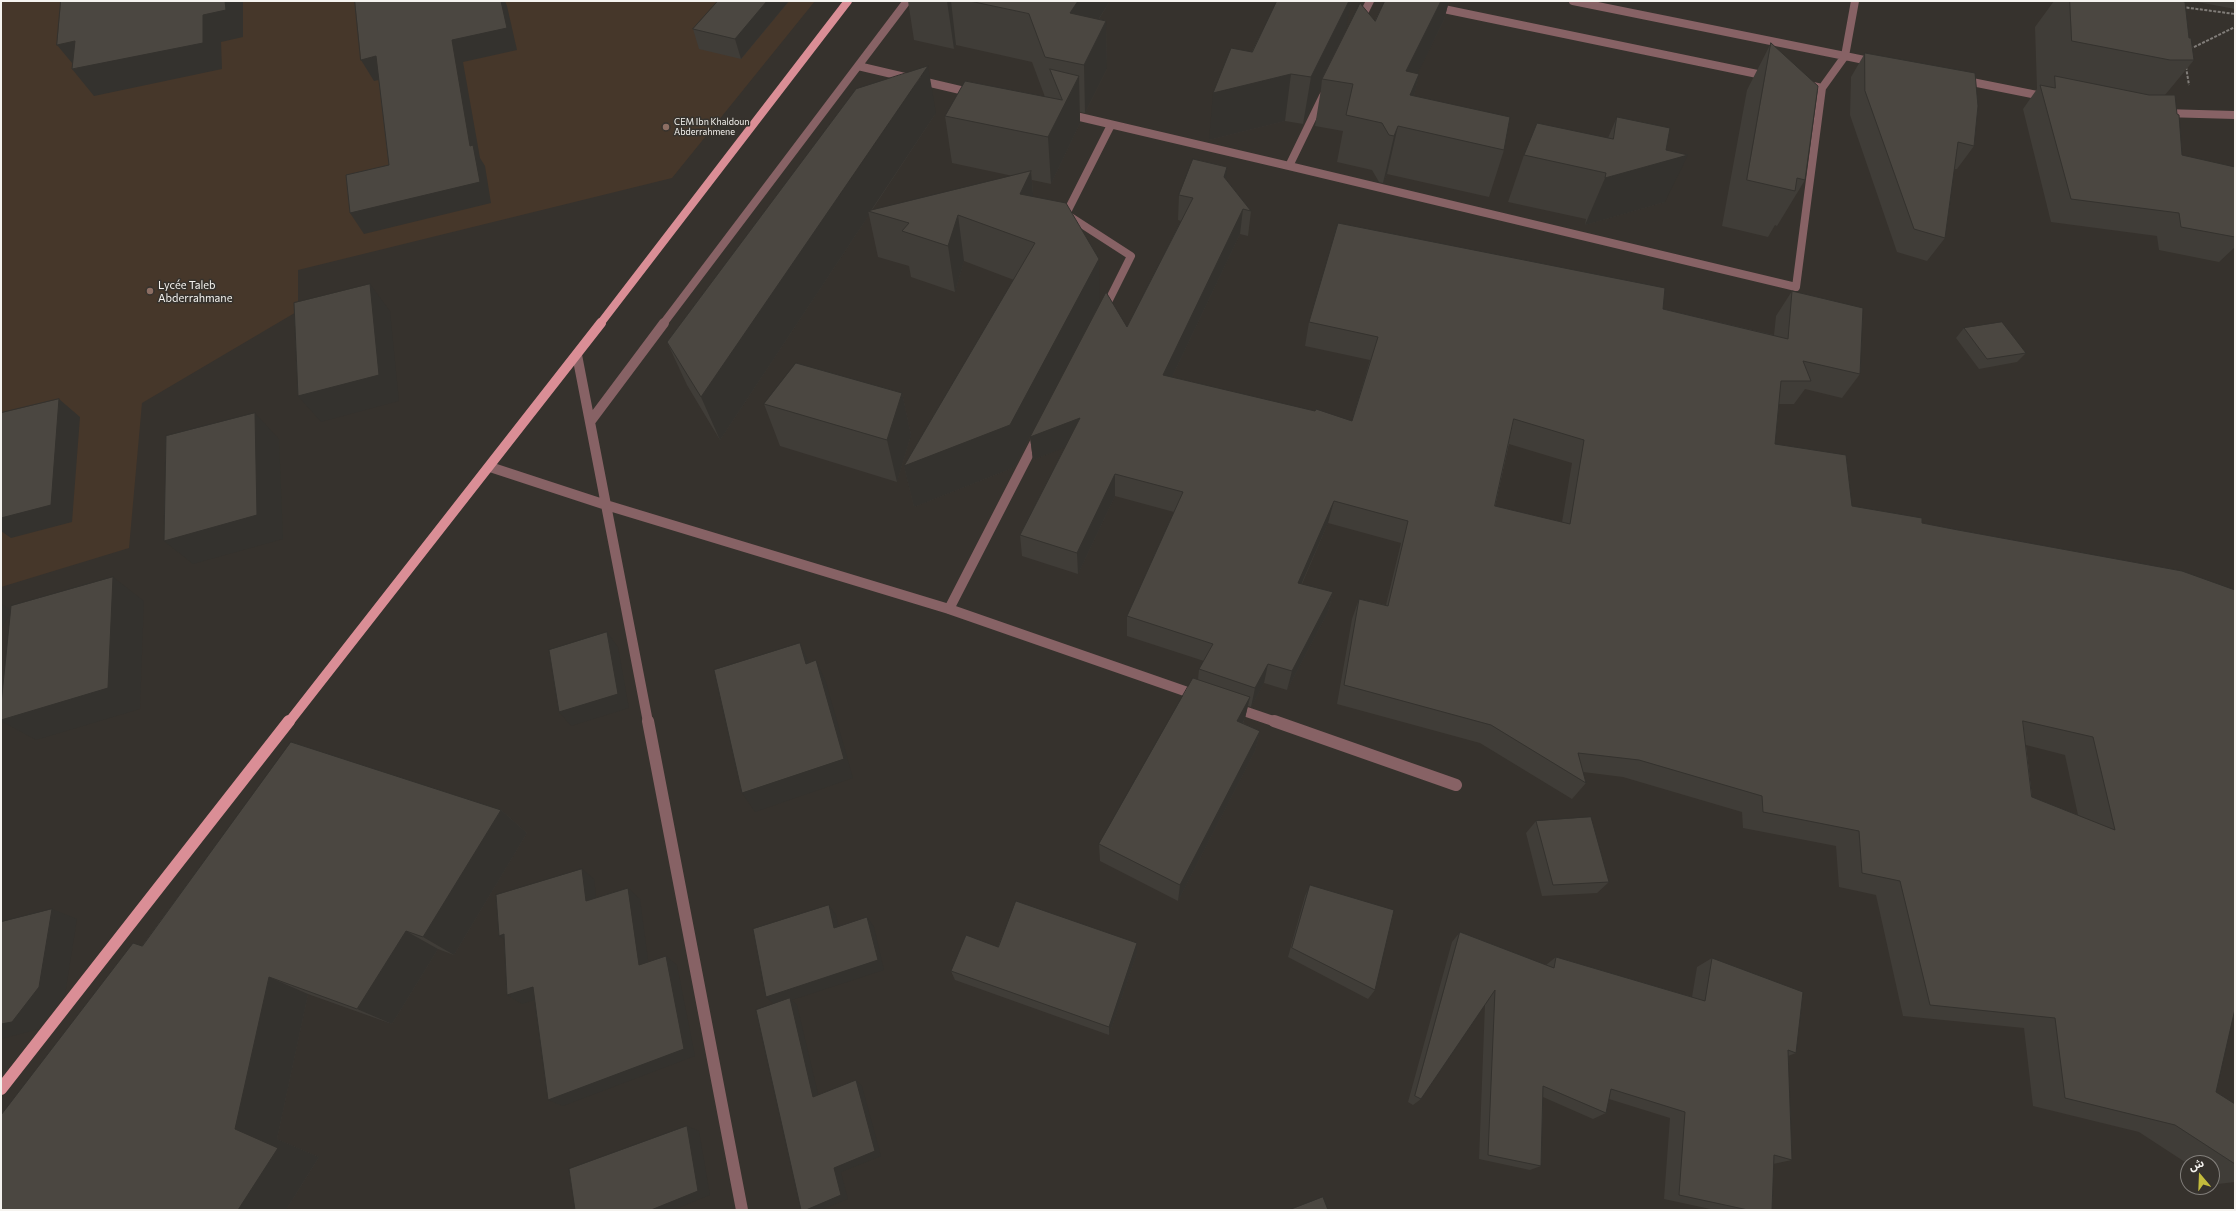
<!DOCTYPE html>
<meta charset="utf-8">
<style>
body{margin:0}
#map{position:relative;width:2236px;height:1211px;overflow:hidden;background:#36322d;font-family:Commissioner,"Noto Sans Arabic",sans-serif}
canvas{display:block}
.frame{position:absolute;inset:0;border:2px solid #f5f3ef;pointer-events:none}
.north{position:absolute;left:2180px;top:1155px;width:40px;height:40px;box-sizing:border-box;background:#36322d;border:1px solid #827f7b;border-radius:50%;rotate:341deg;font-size:11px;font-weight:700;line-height:16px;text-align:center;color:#f5f3ef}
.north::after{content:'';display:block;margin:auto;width:14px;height:18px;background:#c4bc3d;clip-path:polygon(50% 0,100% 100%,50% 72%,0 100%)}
</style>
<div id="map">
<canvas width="2236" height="1211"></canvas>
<div class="frame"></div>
<div class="north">ش</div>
</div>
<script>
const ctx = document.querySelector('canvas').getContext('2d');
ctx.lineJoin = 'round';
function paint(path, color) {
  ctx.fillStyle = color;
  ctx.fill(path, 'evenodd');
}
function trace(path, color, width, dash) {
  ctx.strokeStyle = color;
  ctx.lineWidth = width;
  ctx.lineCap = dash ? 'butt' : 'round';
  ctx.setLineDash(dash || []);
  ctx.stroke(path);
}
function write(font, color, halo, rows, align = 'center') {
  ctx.font = font + ' Commissioner,sans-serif';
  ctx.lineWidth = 3;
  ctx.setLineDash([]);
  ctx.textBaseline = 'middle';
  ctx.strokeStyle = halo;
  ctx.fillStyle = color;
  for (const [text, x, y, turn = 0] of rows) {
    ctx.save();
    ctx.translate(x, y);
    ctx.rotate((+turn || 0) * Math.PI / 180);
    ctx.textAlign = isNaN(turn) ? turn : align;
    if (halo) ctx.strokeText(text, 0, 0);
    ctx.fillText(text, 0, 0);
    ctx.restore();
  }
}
paint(new Path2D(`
 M1,1H815L672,178L298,270V311L142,403L129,548L1,587Z`), '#46372a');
trace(new Path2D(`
 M2182,7L2235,14
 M2190,49L2235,27
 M2186,67L2189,85`), '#817d79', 2, [3, 1.5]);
trace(new Path2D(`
 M1573,1L1845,56L1855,1
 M1434,7L1767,76
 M1360,21L1370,1
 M858,66L973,93
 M1962,80L2047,97
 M1822,88L1845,56L1874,62
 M2163,113L2235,115
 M1067,114L1289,166L1323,96
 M1289,166L1796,287L1822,88L1804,84
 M1104,310L1131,256L1066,214L1111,125
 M663,324L907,1`), '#876265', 8);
trace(new Path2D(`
 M577,355L648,722
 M590,422L664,323
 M490,467L606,505L949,609L1199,696
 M949,609L1037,438
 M1235,708L1276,722`), '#876265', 10);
trace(new Path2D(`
 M648,721L742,1210
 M1274,721L1456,785`), '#876265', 12);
trace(new Path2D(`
 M600,324L848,1`), '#da8e96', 8);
trace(new Path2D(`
 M289,722L601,323`), '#da8e96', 10);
trace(new Path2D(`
 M1,1089L289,721`), '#da8e96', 12);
paint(new Path2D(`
 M789,1L741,59L699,49L693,29Z
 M908,1H1110L1099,19L1106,21L1107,69L1085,113L1080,112V123L1051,184L1032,180L1033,196L1100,304L1127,327L1181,221L1178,220L1179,195L1226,180L1251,211L1248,236L1240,234L1172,377L1352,421L1370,360L1305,346L1309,322L1663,309L1774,335L1776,316L1792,291L1860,374L1842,398L1805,389L1794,404H1779L1775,444L1852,506L1922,523L1958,530L2182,571L2216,1092L2235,1104V1182L2218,1184L2212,1180V1163H2188V1164L2139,1132L2033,1106L2024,1028L1903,1016L1876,895L1839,887L1836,846L1743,828L1742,812L1623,777L1583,772L1586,783L1572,799L1480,743L1337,704L1352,619L1359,599L1386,605L1401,543L1328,523L1302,584L1333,592L1328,612L1287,690L1264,683L1251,707L1248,706L1245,718L1243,723L1260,731L1255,751L1178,901L1100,861L1099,844L1198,680L1199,669L1204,661L1127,636V616L1174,512L1115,496L1078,574L1022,556L1020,535L1065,447L1033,460L1030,437L1015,467L914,507L904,466L1014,280L964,261L955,292L911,277L909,266L878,257L869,215L720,440L687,385L667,342L936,113L872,210L1013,176L952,163L945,116L1045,97L1032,62L956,45L954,49L914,40ZM1509,444L1572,463L1562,522L1495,506ZM2026,745L2065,755L2078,815L2032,797Z
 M1277,1H1351L1345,33L1375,21L1385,1H1449L1444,20L1417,74H1419L1414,96L1504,150L1489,197L1387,174L1383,183L1379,182L1372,170L1337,162L1343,131L1315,126L1321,89L1303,124L1285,121L1209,140Z
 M2054,1H2181L2194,60L2165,95L2177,114L2182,155L2235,174V247L2219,262L2159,250L2157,236L2051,222L2023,109L2037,89L2035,27Z
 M2192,1H2235V9Z
 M1771,43L1805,180L1777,226L1775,225L1768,237L1722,226L1747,90Z
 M1865,53L1974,146L1957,169H1954L1945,238L1927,261L1897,252L1850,115L1851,77Z
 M1617,117L1666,150L1665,202L1585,225L1586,219L1508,202L1524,155L1608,138Z
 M1964,328L2026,353L2017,362L1979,369L1956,338Z
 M902,393L911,435L897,482L780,446L764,404Z
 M501,810L527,833L454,955L438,949L392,1024L308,994L277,1139L319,1157L286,1210L142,946Z
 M1536,821L1609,882L1597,893L1542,896L1526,833Z
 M1310,885L1375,990L1368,999L1288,957L1305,896Z
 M1460,932L1546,965L1556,957L1692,997L1697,967L1712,958L1796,1053L1788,1056L1792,1160L1773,1164L1772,1210H1715L1664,1199L1670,1118L1609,1099L1606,1113L1593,1119L1543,1097L1541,1166L1530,1170L1479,1159L1485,1004L1421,1099L1413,1105L1408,1102L1452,942Z
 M1137,943V953L1109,1035L955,980L951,971L998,947Z`), '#403d38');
paint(new Path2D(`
 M225,1H243V37L221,42L222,69L94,96L72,69H77L57,45L203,15Z
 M501,1H505L507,6L517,50L463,62L480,158L485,166L491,203L364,234L350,213L470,146L452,40Z
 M767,1H789L741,59L735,39Z
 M947,1H951L956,45L954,49Z
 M1078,1H1110L1072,61L1070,13Z
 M1349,1H1351L1344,42L1322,79L1321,89L1303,124L1311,77Z
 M1441,1H1449L1444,20L1395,119L1406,71Z
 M1106,21L1107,69L1085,113L1084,65Z
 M376,56L389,78L374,81L361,60Z
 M928,66L936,113L870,212L868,211L869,215L720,440L701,397Z
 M1291,74L1285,121L1209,140L1213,93Z
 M1419,74L1408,122L1410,95Z
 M1079,76L1080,123L1051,184L1048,137Z
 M1398,126L1387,174L1383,183L1394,136Z
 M1688,155L1665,202L1585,225L1605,178Z
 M1227,167L1225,192L1224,177Z
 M1031,171L1035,218L1020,194Z
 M1243,209L1240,234L1162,398L1163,375Z
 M958,215L964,261L955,292L948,246Z
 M1099,259L1100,305L1080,418L1081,441L1033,460L1030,437L1015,467L914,507L904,466Z
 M370,284L390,311L399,401L321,422L298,396Z
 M902,393L911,435L897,482L887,440Z
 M59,399L80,417L72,522L11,538L1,531V518Z
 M255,413L279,439L283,539L193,564L164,541Z
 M1115,474V496L1078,574L1077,553Z
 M1334,501L1328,523L1293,603L1298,583Z
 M113,577L144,601L140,709L36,740L1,721V720Z
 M1333,592L1328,612L1287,690L1292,671Z
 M1,604L12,611L1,629Z
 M607,632L618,647L629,708L571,726L559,712Z
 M800,643L810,665L806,664Z
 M816,660L826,682L853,778L755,812L742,793Z
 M1268,664L1264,683L1251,707L1255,688Z
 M1250,697L1245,718L1233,741L1237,721Z
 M1260,731L1255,751L1178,901L1180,885Z
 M501,810L527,833L454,955L423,937Z
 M582,869L594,879L598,912L586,901Z
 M628,888L640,899L650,974L639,965Z
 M829,905L836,915L841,938L834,928Z
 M52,909L77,919L65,995L39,1029L1,1039V1024Z
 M867,917L874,927L884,970L792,1000L797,1005L820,1102L813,1097L775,1005L766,997Z
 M406,931L438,949L392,1024L357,1009Z
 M504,934L513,945L499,936Z
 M1137,943V953L1109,1035V1027Z
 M666,956L677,965L695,1056L563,1106L548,1100Z
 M269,977L308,994L277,1139L319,1157L286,1210H238L235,1129Z
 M533,987L547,996L522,1004L507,995Z
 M856,1080L862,1086L881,1156L841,1172L848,1199L821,1210H806L834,1168Z
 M687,1126L699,1131L710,1195L673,1210H651Z`), '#34322e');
const building = new Path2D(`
 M61,1H225L226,10L203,15V43L72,69L75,41L57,45Z
 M355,1H501L507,28L452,40L470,146L473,145L480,182L350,213L346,175L389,165L376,56L361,60Z
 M718,1H767L735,39L693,29Z
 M970,1H1078L1070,13L1106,21L1084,65L1045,57L1029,14Z
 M1277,1H1349L1311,77L1291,74L1213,93L1231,48L1252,52Z
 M1385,1H1441L1406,71L1419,74L1410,95L1510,117L1504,150L1398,126L1394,136L1389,135L1382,123L1346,115L1353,84L1322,79L1360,3L1375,21Z
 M2070,1H2181L2185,2L2189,38H2191L2194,60H2170L2072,41Z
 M1771,43L1818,86L1805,180L1797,178L1795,191L1747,180Z
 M1865,53L1975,73L1978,106L1974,146L1958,142L1945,238L1914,229L1865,91Z
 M928,66L701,397L667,342L856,89Z
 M1050,69L1079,76L1048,137L945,116L965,81L1062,100Z
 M2055,76L2149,95H2175L2177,114L2179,115L2182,155L2235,167V237L2181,227L2179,213L2071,199L2040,85L2055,88Z
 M1617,117L1670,128L1666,150L1688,155L1605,178L1606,173L1524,155L1537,123L1613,139Z
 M1193,159L1227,167L1224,177L1251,211L1243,209L1163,375L1315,411L1316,409L1352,421L1378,337L1309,322L1338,223L1665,288L1663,309L1788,339L1792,291L1863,308L1860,374L1803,361L1811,381H1781L1775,444L1846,455L1852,506L1922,518V523L1958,530L2182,571L2235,590V1009L2216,1092L2235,1104V1164L2175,1125L2065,1098L2055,1018L1930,1005L1900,881L1862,873L1859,831L1763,812L1762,796L1639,760L1578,753L1586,783L1491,725L1344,685L1359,599L1388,606L1408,521L1334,501L1298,583L1333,592L1292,671L1268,664L1255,688L1199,669L1213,644L1127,616L1183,492L1115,474L1077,553L1020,535L1080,418L1030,437L1106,292L1127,327L1193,198L1179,195ZM1514,419L1584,440L1570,524L1495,506ZM2023,721L2093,737L2115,830L2032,797Z
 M1031,171L1020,194L1066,203L1099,259L1010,425L904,466L1035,243L958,215L948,246L902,231L909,223L868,211Z
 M370,284L379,375L298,396L294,303Z
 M2002,322L2026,353L1987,359L1964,328Z
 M796,363L902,393L887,440L764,404Z
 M59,399L51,505L1,518V413Z
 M255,413L257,515L164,541L166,436Z
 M113,577L108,688L1,720V705L11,606Z
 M607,632L618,694L559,712L549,650Z
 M800,643L806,664L816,660L844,759L742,793L714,670Z
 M1193,678L1250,697L1237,721L1260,731L1180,885L1099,844Z
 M291,742L501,810L423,937L406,931L357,1009L269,977L235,1129L278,1148L238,1210H1V1115L133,943L142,946Z
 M1591,817L1609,882L1553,885L1536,821Z
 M582,869L586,901L628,888L639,965L666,956L684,1049L548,1100L533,987L507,995L504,934L499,936L496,895Z
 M1310,885L1394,910L1375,990L1292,948Z
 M1016,901L1137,943L1109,1027L951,971L966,935L998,947Z
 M829,905L834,928L867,917L878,960L766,997L753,929Z
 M52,909L39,987L12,1022L1,1024V922Z
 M1460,932L1554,968L1556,957L1705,1001L1712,958L1803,992L1796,1053L1788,1050L1792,1160L1774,1155L1772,1210H1748L1679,1195L1685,1112L1611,1089L1606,1113L1543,1086L1541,1166L1488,1155L1495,990L1421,1099L1415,1096Z
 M790,998L813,1097L856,1080L875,1151L834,1168L841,1195L806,1210H801L756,1010Z
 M687,1126L698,1191L651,1210H575L569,1169Z
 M1323,1197L1328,1210H1289Z`);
paint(building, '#4b4741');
trace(building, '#34322e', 1);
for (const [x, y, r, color] of [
 [666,127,4,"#8d6e63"],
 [150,291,4,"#8d6e63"]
]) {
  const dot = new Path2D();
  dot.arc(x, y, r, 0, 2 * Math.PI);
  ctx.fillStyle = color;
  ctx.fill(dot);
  trace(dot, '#36322d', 1.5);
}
write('9px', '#f5f3ef', '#36322d', [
 ["CEM Ibn Khaldoun",674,122],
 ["Abderrahmene",674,132]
], 'left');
write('11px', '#f5f3ef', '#36322d', [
 ["Lycée Taleb",158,285],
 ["Abderrahmane",158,298]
], 'left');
</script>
